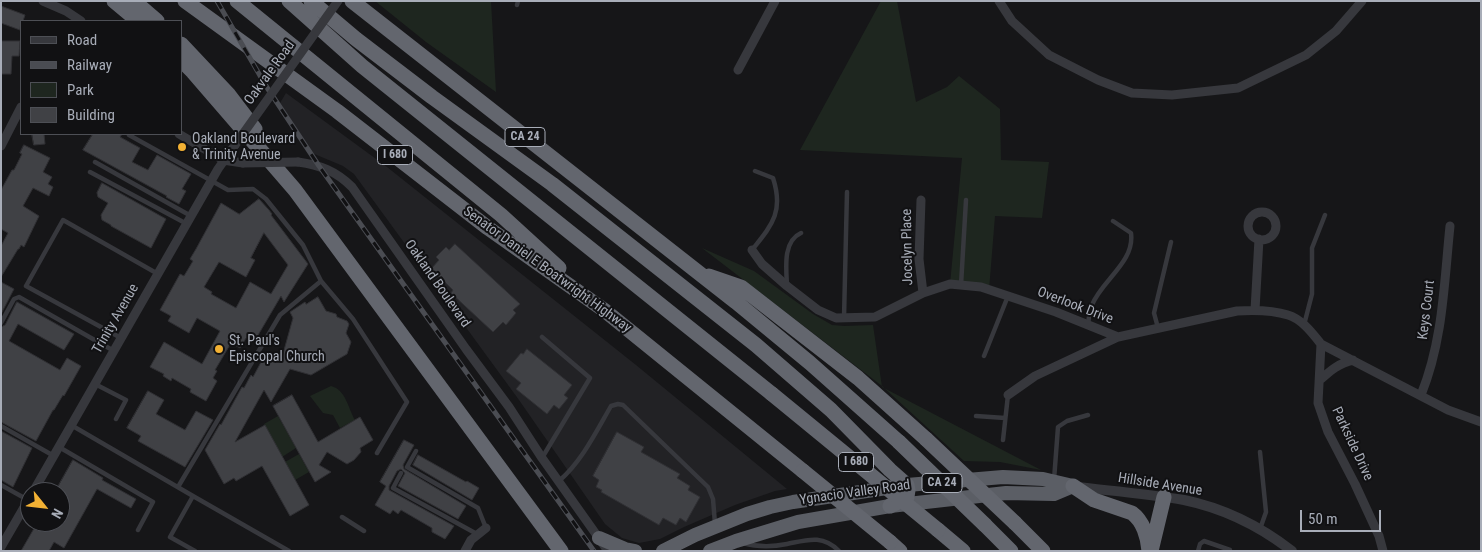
<!DOCTYPE html>
<style>
body{margin:0}
#map{position:relative;width:1482px;height:552px;overflow:hidden;background:#161618;font-family:"Roboto Condensed",sans-serif}
canvas{display:block}
.frame{position:absolute;inset:0;border:2px solid #a8adb8;pointer-events:none}
.legend{position:absolute;left:20px;top:20px;width:162px;height:115px;box-sizing:border-box;background:#111113;border:1px solid #4d4f55;margin:0;padding:6px 9px;list-style:none;font-size:15px;color:#a8adb8}
.legend li{display:flex;align-items:center;gap:10px;height:25px}
.legend b{width:25px;border:1px solid #4d4f55}
.north{position:absolute;left:20px;top:482px;width:50px;height:50px;box-sizing:border-box;background:#111113;border:1px solid #4d4f55;border-radius:50%;rotate:119deg;font-size:14px;font-weight:700;line-height:20px;text-align:center;color:#a8adb8}
.north::after{content:'';display:block;margin:auto;width:18px;height:22px;background:#f2b134;clip-path:polygon(50% 0,100% 100%,50% 72%,0 100%)}
.scale{position:absolute;left:1300px;top:510px;width:81px;height:22px;box-sizing:border-box;border:2px solid #a8adb8;border-top:0;padding-left:6px;font-size:15px;line-height:18px;white-space:nowrap;color:#a8adb8;-webkit-text-stroke:4px #111113;paint-order:stroke}
</style>
<div id="map">
<canvas width="1482" height="552"></canvas>
<div class="frame"></div>
<ul class="legend">
<li><b style="height:6px;background:#37383d"></b>Road</li>
<li><b style="height:6px;background:#4a4c52"></b>Railway</li>
<li><b style="height:14px;background:#1e261f"></b>Park</li>
<li><b style="height:14px;background:#404145"></b>Building</li>
</ul>
<div class="north">N</div>
<div class="scale">50 m</div>
</div>
<script>
const ctx = document.querySelector('canvas').getContext('2d');
ctx.lineJoin = 'round';
function paint(path, color) {
  ctx.fillStyle = color;
  ctx.fill(path, 'evenodd');
}
function trace(path, color, width, dash) {
  ctx.strokeStyle = color;
  ctx.lineWidth = width;
  ctx.lineCap = dash ? 'butt' : 'round';
  ctx.setLineDash(dash || []);
  ctx.stroke(path);
}
function write(font, color, halo, rows, align = 'center') {
  ctx.font = font + ' "Roboto Condensed",sans-serif';
  ctx.lineWidth = 4;
  ctx.setLineDash([]);
  ctx.textBaseline = 'middle';
  ctx.strokeStyle = halo;
  ctx.fillStyle = color;
  for (const [text, x, y, turn = 0] of rows) {
    ctx.save();
    ctx.translate(x, y);
    ctx.rotate((+turn || 0) * Math.PI / 180);
    ctx.textAlign = isNaN(turn) ? turn : align;
    if (halo) ctx.strokeText(text, 0, 0);
    ctx.fillText(text, 0, 0);
    ctx.restore();
  }
}
paint(new Path2D(`
 M286,93L387,167L636,365L787,489L775,491L735,505L684,527L660,539L639,543L622,538L605,524L519,400L354,174L343,166L312,153L280,103Z`), '#222225');
paint(new Path2D(`
 M375,1H491L496,92L426,42Z
 M881,1H897L916,102L947,87L959,76L1000,109L1001,160L1049,162L1042,218L995,216L989,290L950,284L962,158L800,150Z
 M702,248L754,271L813,314L832,325L844,326L873,325L882,387L1041,470L1000,462L964,461L882,386Z
 M331,386C346,390 348,408 355,420L340,428L333,415L323,413L310,396Z
 M278,416L296,448L282,457L264,424Z
 M299,454L309,472L295,480L285,462Z`), '#1e261f');
const building = new Path2D(`
 M1,6L25,15L23,21H21L20,30L1,23Z
 M1,41H20L19,56H12L11,74H1Z
 M32,134H44L45,144L34,145Z
 M93,134H122L120,137L140,148L132,162L148,170L157,155L191,174L182,189L186,191L179,204L166,197L167,196L83,150Z
 M24,145L50,158L43,172L52,177L48,184L53,187L49,196L33,188L23,206L39,216L24,247L21,245L19,249H18L1,277V246L8,233L1,229V190L12,170H14L22,154L20,153Z
 M102,183L166,219L151,248L111,226V225L102,220L101,215L108,203L98,197L97,193Z
 M259,199L269,210L272,214L271,215L308,264L284,302L281,296L254,342L246,338L240,348L231,343L215,370L217,371L213,378L217,381L206,401L190,392L191,389L172,378L171,381L163,376L164,374L150,367L164,342L202,364L220,331L197,318L189,333L168,321L171,316L160,310L180,274L184,276L193,261L190,259L196,249L221,203L239,214ZM264,233L288,265L271,294L250,282L236,308L211,294L212,292L204,287L219,262L246,277L255,260L251,258Z
 M455,244L520,304L513,310L516,313L506,325L503,322L493,332L451,293L453,290L431,269L439,260L436,257L446,247L449,250Z
 M1,282L14,289L1,314Z
 M318,297L326,311L336,314L337,317L347,321L349,324L346,333L351,342L347,354L311,375L290,369L271,402L264,390L235,442L265,425L309,505L290,516L262,466L236,481L234,478L224,484L205,450L220,424L221,425L242,387L244,388L251,375L253,377L266,353L281,361L293,318L290,312L305,302L306,304Z
 M17,302L74,334L64,350L18,324L9,341L60,370L67,358L81,366L64,396L63,395L54,410H53L36,441L1,422V327L5,325Z
 M527,349L572,385L564,395L568,398L559,409L554,405L547,414L516,389L521,383L506,371L521,353L523,354Z
 M148,391L164,400L156,414L185,430L196,411L213,420L185,467L138,441L141,436L127,428Z
 M292,395L318,442L360,417L373,440L360,448L361,452L354,460L347,464L327,452L319,465L331,472L315,482L273,406Z
 M1,431L32,448L13,487L1,480Z
 M617,432L644,447L641,452L680,474L677,478L690,486L688,490L700,497L686,522L680,518L676,525L663,518L659,525L601,492L602,490L596,487L599,480L593,476Z
 M404,440L414,445L403,465L404,469L466,506L458,519L398,486L405,473L401,469L397,471L389,486V490L454,526L445,539L432,532V528L401,510L398,514L393,510L390,514L375,505L386,486L380,482Z
 M418,455L466,482L467,481L479,488L472,500L413,465Z
 M73,460L103,478L102,480L136,499L131,508L97,489L64,548L54,542L49,551H21L36,525L39,526L41,522H60V492H55Z`);
paint(building, '#404145');
trace(building, '#303034', 1);
trace(new Path2D(`
 M517,5L518,1
 M129,135L228,190L253,189L266,199L303,245L321,281L353,319L407,402L377,453
 M95,162L191,216
 M90,172L187,224
 M752,250C772,225 784,212 773,178L755,171
 M787,285C786,267 783,241 801,233
 M961,285L966,200
 M844,318L847,192
 M1,323L14,299L19,297L114,351
 M1088,325C1089,318 1089,311 1092,305C1102,280 1135,262 1131,233L1113,221
 M1304,325L1312,294V248L1325,215
 M1158,328L1154,313L1171,242
 M542,337L590,378L542,458
 M121,338L26,286L63,220L158,274
 M984,356L1008,296
 M95,384L126,400L116,419
 M976,416L1005,418
 M71,425L193,496
 M1,426L54,456
 M1003,440L1008,395
 M59,447L153,502L138,530
 M416,451L407,467L478,508L486,528
 M1260,452L1266,512L1260,529
 M401,473L393,488L477,534
 M1054,480L1058,427L1067,421L1088,415
 M559,481C582,461 596,432 611,406L618,404L623,405L708,487L713,499L715,524
 M1,485L28,500
 M178,487L280,315L321,281
 M342,517L364,531
 M743,543C757,547 772,547 787,544C807,540 822,534 839,551
 M195,551L170,537L193,496L289,551
 M1198,551L1200,544L1204,541L1230,550V551`), '#37383d', 4.5);
trace(new Path2D(`
 M43,1L66,11L81,21
 M999,1L1012,21L1049,55L1098,80L1132,93L1172,95L1238,88L1306,55L1336,31L1362,1
 M738,70L775,1
 M179,134L223,160L243,163
 M1,146L21,107
 M298,162C320,165 336,171 352,187L466,349L509,407L542,458L608,551
 M921,200L919,259L923,293
 M1248 226a14 14 0 1 1 28 0a14 14 0 1 1-28 0Z
 M752,250L762,264L787,286L818,310L836,318L875,317L923,293L950,284L981,287L1056,312L1118,337L1237,311C1253,310 1272,310 1288,315C1302,319 1313,334 1321,344L1448,410L1481,422
 M1255,310L1259,239
 M1321,344L1318,403L1328,432L1355,484L1379,536L1383,551
 M1320,380C1330,371 1339,363 1353,360
 M1008,395L1035,376L1118,337
 M1421,395C1443,341 1444,284 1450,226
 M33,492L218,169L235,145
 M1,547L30,497
 M465,551L471,540L486,528`), '#37383d', 9);
trace(new Path2D(`
 M1077,487C1112,491 1149,494 1184,500C1223,508 1261,527 1292,551`), '#37383d', 10);
trace(new Path2D(`
 M599,538L625,549L635,551
 M663,551L695,535L747,514L770,507L793,502L907,485L1003,477L1043,479L1073,486
 M710,551L736,541L798,522L890,506L1006,493L1054,494L1073,486`), '#5b5e65', 14);
trace(new Path2D(`
 M114,1L138,21
 M134,1L157,21
 M185,1L337,111L488,228L604,310L803,471
 M237,1L501,215L559,268
 M289,1L362,66L772,394
 M311,1L356,39L432,97L552,184L756,345L831,410L890,470L907,485L908,490L907,497L890,506
 M352,1L736,302L810,363L899,442
 M181,44L229,95L255,129
 M181,60L193,72L295,190L561,551
 M709,276L741,287L858,378L926,439
 M1073,486L1094,500L1132,513C1143,521 1148,537 1149,551
 M1015,523L1043,551
 M985,525L1011,551
 M938,530L963,551
 M890,542L900,551
 M1151,551L1164,497`), '#63666e', 15);
const rail = new Path2D(`
 M217,1L266,86L319,166L594,551`);
trace(rail, '#4a4c52', 5);
trace(rail, '#111113', 3, [9]);
trace(new Path2D(`
 M235,145L338,1
 M243,163L298,162`), '#37383d', 9);
trace(new Path2D(`
 M772,394L938,530
 M926,439L1015,523
 M899,442L985,525
 M803,471L890,542`), '#63666e', 15);
for (const [x, y, r, color] of [
 [182,147,5,"#f2b134"],
 [219,349,5,"#f2b134"]
]) {
  const dot = new Path2D();
  dot.arc(x, y, r, 0, 2 * Math.PI);
  ctx.fillStyle = color;
  ctx.fill(dot);
  trace(dot, '#111113', 2);
}
for (const [x, y, w] of [
 [525,137,40],
 [395,155,35],
 [856,462,35],
 [942,483,40]
]) {
  const box = new Path2D();
  box.roundRect(x - w / 2, y - 9.5, w, 19, 4);
  ctx.fillStyle = '#111113';
  ctx.fill(box);
  trace(box, '#a8adb8', 1);
}
write('bold 12px', '#a8adb8', null, [
 ["CA 24",525,137],
 ["I 680",395,155],
 ["I 680",856,462],
 ["CA 24",942,483]
]);
write('14px', '#a8adb8', '#111113', [
 ["Oakvale Road",270,73,-54],
 ["Jocelyn Place",908,247,-91],
 ["Senator Daniel E Boatwright Highway",547,270,36],
 ["Oakland Boulevard",437,284,55],
 ["Overlook Drive",1075,306,21],
 ["Keys Court",1427,310,-83],
 ["Trinity Avenue",116,319,-60],
 ["Parkside Drive",1352,444,65],
 ["Hillside Avenue",1160,485,9],
 ["Ygnacio Valley Road",855,493,-8]
]);
write('14px', '#a8adb8', '#111113', [
 ["Oakland Boulevard",192,139],
 ["& Trinity Avenue",192,155],
 ["St. Paul's",229,341],
 ["Episcopal Church",229,357]
], 'left');
</script>
